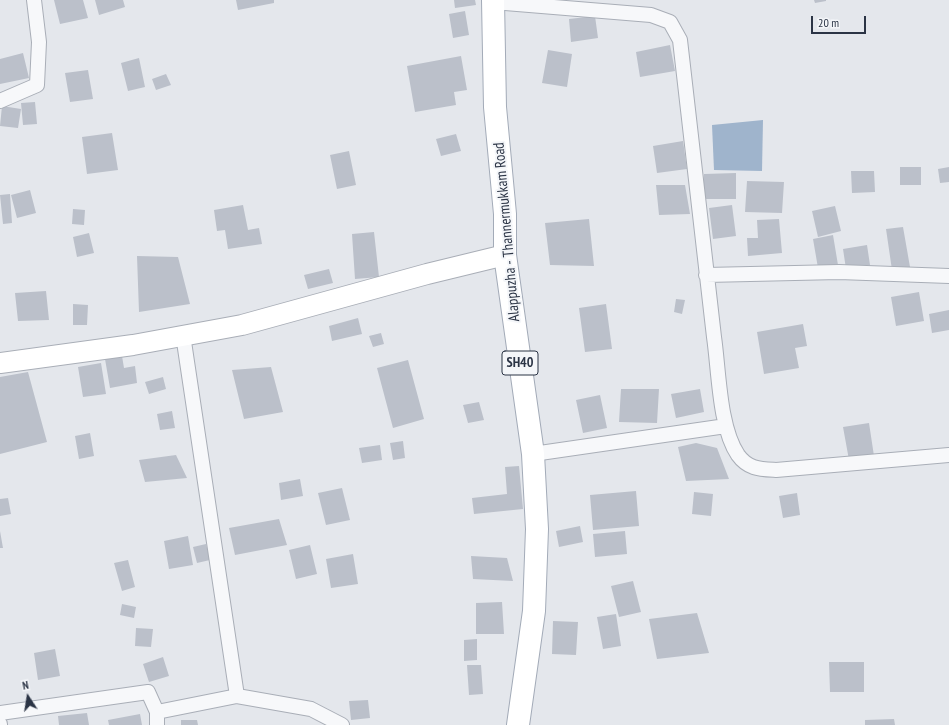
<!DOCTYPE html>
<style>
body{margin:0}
#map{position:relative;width:949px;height:725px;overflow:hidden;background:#e4e7ec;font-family:"PT Sans Narrow",sans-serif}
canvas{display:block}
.north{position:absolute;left:8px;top:677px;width:40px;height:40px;-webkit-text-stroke:3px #f4f6f9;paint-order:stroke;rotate:348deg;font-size:11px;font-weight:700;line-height:16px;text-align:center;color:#2b3445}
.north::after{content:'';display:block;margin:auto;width:14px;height:18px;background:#2b3445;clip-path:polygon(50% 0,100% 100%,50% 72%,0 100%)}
.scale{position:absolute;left:811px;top:16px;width:55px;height:18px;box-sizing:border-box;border:2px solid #2b3445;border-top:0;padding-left:5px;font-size:12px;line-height:14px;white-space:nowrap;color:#2b3445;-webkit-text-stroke:3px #f4f6f9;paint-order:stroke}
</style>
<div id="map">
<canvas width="949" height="725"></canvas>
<div class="north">N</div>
<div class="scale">20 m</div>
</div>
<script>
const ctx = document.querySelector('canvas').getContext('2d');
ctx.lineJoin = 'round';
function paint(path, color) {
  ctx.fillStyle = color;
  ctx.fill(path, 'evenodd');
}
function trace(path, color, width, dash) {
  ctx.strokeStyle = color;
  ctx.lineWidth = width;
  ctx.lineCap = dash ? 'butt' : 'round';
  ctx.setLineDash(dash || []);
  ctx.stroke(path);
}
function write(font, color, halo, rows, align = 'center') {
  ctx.font = font + ' "PT Sans Narrow",sans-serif';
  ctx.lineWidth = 4;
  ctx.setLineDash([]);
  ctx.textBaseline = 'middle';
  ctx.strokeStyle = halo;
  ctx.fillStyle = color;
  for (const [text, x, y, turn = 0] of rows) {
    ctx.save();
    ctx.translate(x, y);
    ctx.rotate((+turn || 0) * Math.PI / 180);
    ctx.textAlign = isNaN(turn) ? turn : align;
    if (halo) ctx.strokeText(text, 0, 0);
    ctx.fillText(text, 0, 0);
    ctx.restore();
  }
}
paint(new Path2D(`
 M763,120L762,171L714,170L712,125Z`), '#9fb4cc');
paint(new Path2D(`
 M54,0H83L88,18L60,24Z
 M95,0H123L125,7L99,15Z
 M236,0H274V3L238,10Z
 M454,0H475L476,5L455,8Z
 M814,0H826V1L815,3Z
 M465,11L469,35L453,38L449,14Z
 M595,16L598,38L571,42L569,19Z
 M670,45L675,71L640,77L636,52Z
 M548,50L572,54L567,87L542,83Z
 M23,53L29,78L0,84V59Z
 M461,56L467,90L454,92L456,105L415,112L407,66Z
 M139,58L145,87L128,91L121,63Z
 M88,70L93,99L70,102L65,73Z
 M166,74L171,85L156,90L152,79Z
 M35,102L37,124L23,125L21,103Z
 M2,106L21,109L18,128L0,126Z
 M112,133L118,170L87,174L82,137Z
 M456,134L461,151L441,156L436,139Z
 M683,141L687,169L657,173L653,146Z
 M349,151L356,185L337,189L330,155Z
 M900,167H921V185H900Z
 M949,167V182L940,183L938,169Z
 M851,171H874L875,192L852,193Z
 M736,173V199H704V174Z
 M747,181L784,182L782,213L745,212Z
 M656,185H685L690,214L659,215Z
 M30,190L36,213L17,218L11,195Z
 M10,194L12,223L3,224L0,195Z
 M243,205L248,230L259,228L262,244L228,249L225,230L217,231L214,210Z
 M732,205L736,236L713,239L709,208Z
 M835,206L841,231L818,237L812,211Z
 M73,209L85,210L84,225L72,224Z
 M589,219L594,266L550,265L545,223Z
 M779,219L782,253L748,256L747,238H758L757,220Z
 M903,227L910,267L892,270L886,229Z
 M374,232L379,277L355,279L352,234Z
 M89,233L94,253L77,257L73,237Z
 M833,235L838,265L818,268L813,239Z
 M867,245L870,265L846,269L843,249Z
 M137,256L178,257L190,304L139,312Z
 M329,269L333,283L308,289L304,275Z
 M46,291L49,320L18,321L15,293Z
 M919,292L924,321L896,326L891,297Z
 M676,299L685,300L682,314L674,312Z
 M73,304L88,305L87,325H73Z
 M606,304L612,349L585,352L579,308Z
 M949,310V330L932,333L929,314Z
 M358,318L362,334L332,341L329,326Z
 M803,324L807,346L795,348L799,368L764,374L757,332Z
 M381,333L384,344L373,347L369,336Z
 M122,356L124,368L135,366L137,383L110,388L105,359Z
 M408,360L424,419L393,428L377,368Z
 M101,363L106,394L83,397L78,367Z
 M271,367L283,412L244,419L232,370Z
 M28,372L47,442L0,454V377Z
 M163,377L166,389L149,394L145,382Z
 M621,389H659L657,423L619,422Z
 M700,389L704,412L676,418L671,394Z
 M600,395L607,428L583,433L576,400Z
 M479,402L484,420L468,423L463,405Z
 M172,411L175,428L160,430L157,414Z
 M869,423L874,456L849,460L843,427Z
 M90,433L94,456L79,459L75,436Z
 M403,441L405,458L393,460L390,443Z
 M696,443L717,448L729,479L686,481L678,447Z
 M380,445L382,460L362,463L359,448Z
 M176,455L187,478L145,482L139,460Z
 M519,466L523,509L474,514L472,498L507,494L505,467Z
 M300,479L303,496L281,500L279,483Z
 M342,488L350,520L326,525L318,493Z
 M636,491L639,526L593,530L590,495Z
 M694,492L713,494L711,516L692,514Z
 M797,493L800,515L783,518L779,496Z
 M8,498L11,514L0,516V499Z
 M279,519L287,545L235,555L229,528Z
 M580,526L583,542L559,547L556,531Z
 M0,531L3,548H0Z
 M625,531L627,554L595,557L593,534Z
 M188,536L193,565L169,569L164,541Z
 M206,544L210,560L197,563L193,547Z
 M310,545L317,574L296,579L289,550Z
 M353,554L358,584L331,588L326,559Z
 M471,556L507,558L513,581L473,579Z
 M128,560L135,587L122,591L114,563Z
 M633,581L641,612L619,617L611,586Z
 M502,602L504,634H476V603Z
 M122,604L136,607L134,618L120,615Z
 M697,613L709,653L657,659L649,619Z
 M616,614L621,646L603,649L597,617Z
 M553,621L578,622L576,655L552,654Z
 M136,628L153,629L151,647L135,646Z
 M477,639V660L464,661V640Z
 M55,649L60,676L38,680L34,653Z
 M163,657L169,676L149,682L143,664Z
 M829,662H864V692H830Z
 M467,665H481L483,694L469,695Z
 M368,700L370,718L351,720L349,701Z
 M87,713L89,725H59L58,716Z
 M140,714L142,725H109L108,720Z
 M894,719L895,725H865V720Z
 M181,720H197L198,725H181Z`), '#bbc0ca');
const street = new Path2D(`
 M493,2L651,15L670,22L680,40C691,139 702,238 714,337C719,371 719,427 738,455C748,469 760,469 776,470L949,455
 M0,101L37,85L39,42L34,0
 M706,275L839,272L949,276
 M183,335L237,696
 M533,454L726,426
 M0,713L148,692L157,712
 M0,724V725
 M157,725V712L237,696L311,709L342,725`);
const secondary = new Path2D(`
 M0,363L133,345L242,325L427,274L505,255`);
const primary = new Path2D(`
 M493,0L495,107L505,214V255L533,454L537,529L534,611L518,725`);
trace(street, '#a9aeb7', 16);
trace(secondary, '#a9aeb7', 22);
trace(primary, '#a3abb8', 24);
trace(street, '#f7f8fa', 14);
trace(secondary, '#fff', 20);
trace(primary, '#fff', 22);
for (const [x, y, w] of [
 [520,363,36]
]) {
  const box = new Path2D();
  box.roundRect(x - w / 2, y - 12, w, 24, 3);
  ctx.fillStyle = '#f4f6f9';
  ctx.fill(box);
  trace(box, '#2b3445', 1);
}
write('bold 14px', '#2b3445', null, [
 ["SH40",520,363]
]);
write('15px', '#2b3445', '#f4f6f9', [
 ["Alappuzha - Thannermukkam Road",507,232,-95]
]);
</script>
